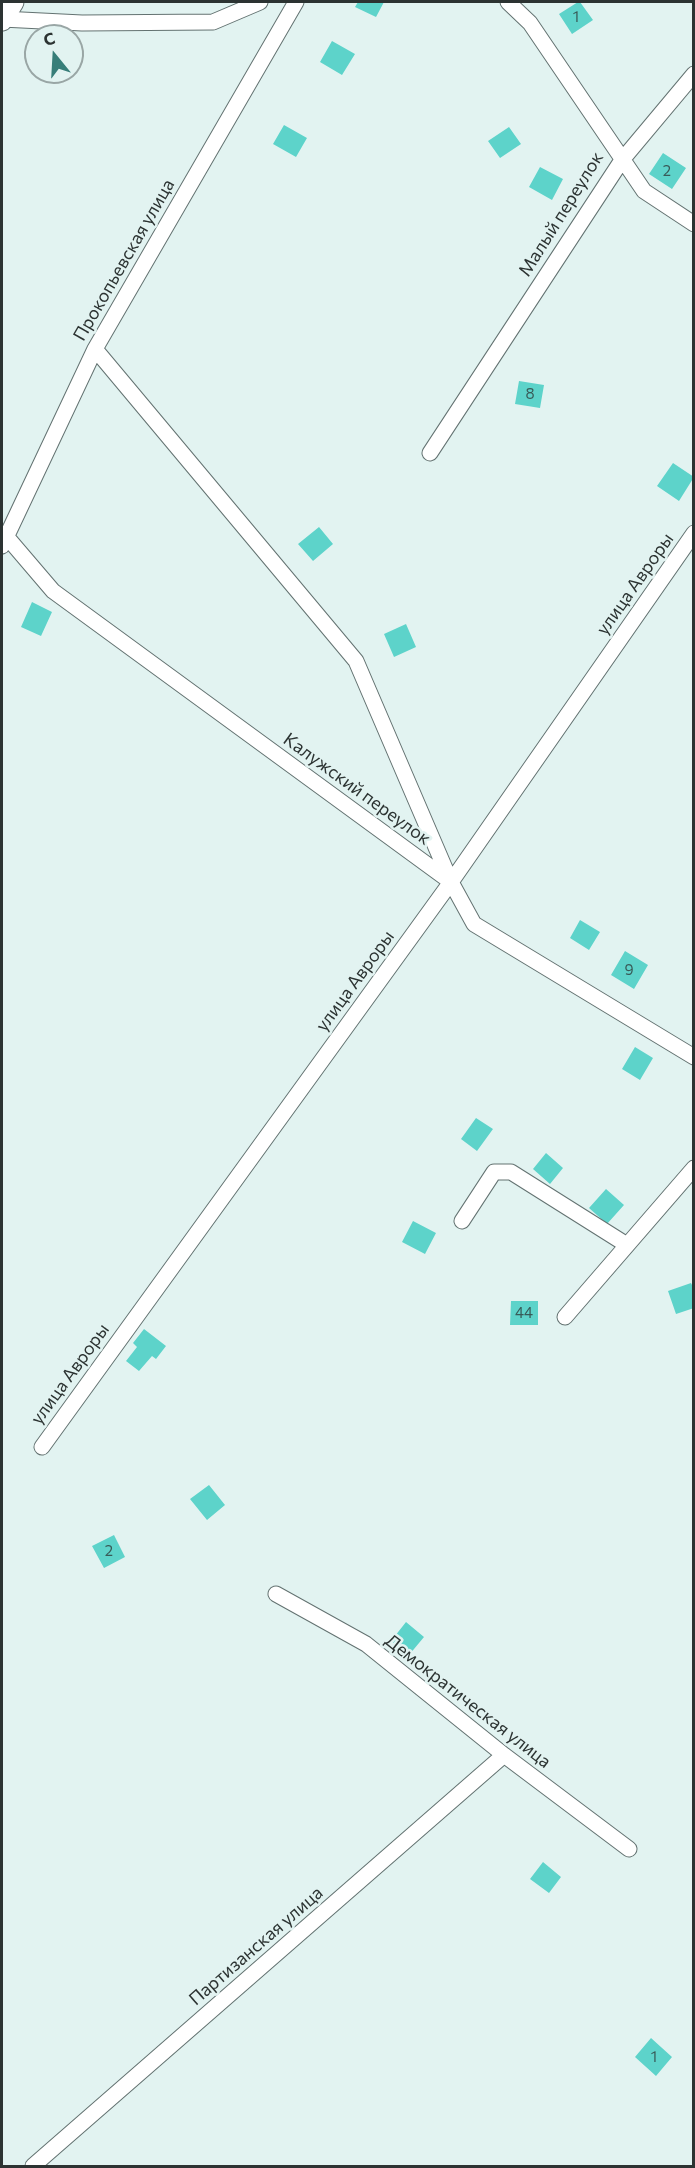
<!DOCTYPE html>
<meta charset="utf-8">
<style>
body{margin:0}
#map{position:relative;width:695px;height:2168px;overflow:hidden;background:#e2f3f1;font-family:Commissioner,sans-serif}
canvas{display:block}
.frame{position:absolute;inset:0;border:3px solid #2c3332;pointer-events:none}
.north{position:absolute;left:24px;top:24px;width:60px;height:60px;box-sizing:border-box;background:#e2f3f1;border:2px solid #99a6a5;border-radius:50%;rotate:342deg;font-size:16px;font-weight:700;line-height:24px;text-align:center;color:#2c3332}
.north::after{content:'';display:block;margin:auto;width:21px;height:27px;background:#377e79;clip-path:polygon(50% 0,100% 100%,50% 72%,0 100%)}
</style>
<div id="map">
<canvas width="695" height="2168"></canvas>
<div class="frame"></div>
<div class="north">С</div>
</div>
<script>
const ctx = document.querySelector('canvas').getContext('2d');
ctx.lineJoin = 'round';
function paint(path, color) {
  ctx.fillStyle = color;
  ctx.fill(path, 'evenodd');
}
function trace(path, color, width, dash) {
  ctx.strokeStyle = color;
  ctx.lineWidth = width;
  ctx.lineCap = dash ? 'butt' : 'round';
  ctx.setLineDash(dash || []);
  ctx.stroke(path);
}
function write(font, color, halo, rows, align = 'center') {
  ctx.font = font + ' Commissioner,sans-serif';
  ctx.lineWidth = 5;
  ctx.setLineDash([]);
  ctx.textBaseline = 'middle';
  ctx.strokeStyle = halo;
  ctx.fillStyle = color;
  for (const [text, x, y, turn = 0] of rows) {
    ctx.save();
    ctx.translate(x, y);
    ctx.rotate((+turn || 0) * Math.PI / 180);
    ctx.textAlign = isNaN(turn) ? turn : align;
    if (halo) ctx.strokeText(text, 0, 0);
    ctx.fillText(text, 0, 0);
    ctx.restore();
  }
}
paint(new Path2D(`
 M358,2H384L376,17L355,7Z
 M578,2H580L593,20L572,34L559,14Z
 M332,41L355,54L342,75L320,62Z
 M284,125L307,138L296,157L273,144Z
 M509,127L521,144L500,158L488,141Z
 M663,153L686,168L672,189L649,174Z
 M540,167L563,179L552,200L529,187Z
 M519,381L544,385L540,408L515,404Z
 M673,463L694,477L679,501L657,486Z
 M319,527L333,544L313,561L298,544Z
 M32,602L52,612L41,636L21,627Z
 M406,624L416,647L394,657L384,634Z
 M580,920L600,932L589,950L570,938Z
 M625,951L648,965L634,989L611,975Z
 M635,1047L653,1058L640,1080L622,1069Z
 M476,1118L493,1129L477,1151L461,1139Z
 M546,1153L563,1168L550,1184L533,1169Z
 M606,1189L624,1205L607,1224L589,1208Z
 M413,1221L436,1233L425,1254L402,1242Z
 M691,1283L694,1289V1308L676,1314L668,1291Z
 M511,1301H538V1325H510Z
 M144,1329L166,1346L156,1359L152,1356L139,1371L126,1361L137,1347L133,1343Z
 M209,1485L225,1505L207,1520L190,1499Z
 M114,1535L125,1557L104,1568L92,1546Z
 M406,1622L424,1637L409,1655L391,1641Z
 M543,1862L561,1877L549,1893L530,1879Z
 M651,2038L672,2057L656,2076L635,2057Z`), '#5dd3ca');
const minor = new Path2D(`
 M508,2L530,23L644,191L694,224
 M2,19L82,23L213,22L260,2
 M95,349L356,661L450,880
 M430,453L622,160L694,74
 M6,536L53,591L451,882L474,924L694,1057
 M2,546L95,349L296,2
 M462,1221L494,1172H511L627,1245
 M565,1317L694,1168
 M42,1447L451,882L694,533
 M276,1594L366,1644L504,1755L629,1849
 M33,2166L504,1755`);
const secondary = new Path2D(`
 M2,20L13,2`);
trace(minor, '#637271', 17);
trace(secondary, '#637271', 23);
trace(minor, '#fff', 15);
trace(secondary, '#fff', 21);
write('15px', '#385b58', null, [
 ["1",576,17],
 ["2",667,171],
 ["8",530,394],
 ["9",629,970],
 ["44",524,1313],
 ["2",109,1551],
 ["1",654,2057]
]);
write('18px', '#2c3332', '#e2f3f1', [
 ["Малый переулок",561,214,-58],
 ["Прокопьевская улица",124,260,-60],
 ["улица Авроры",635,584,-55],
 ["Калужский переулок",357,789,36],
 ["улица Авроры",355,981,-54],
 ["улица Авроры",70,1374,-54],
 ["Демократическая улица",468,1701,38],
 ["Партизанская улица",256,1946,-41]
]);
</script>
